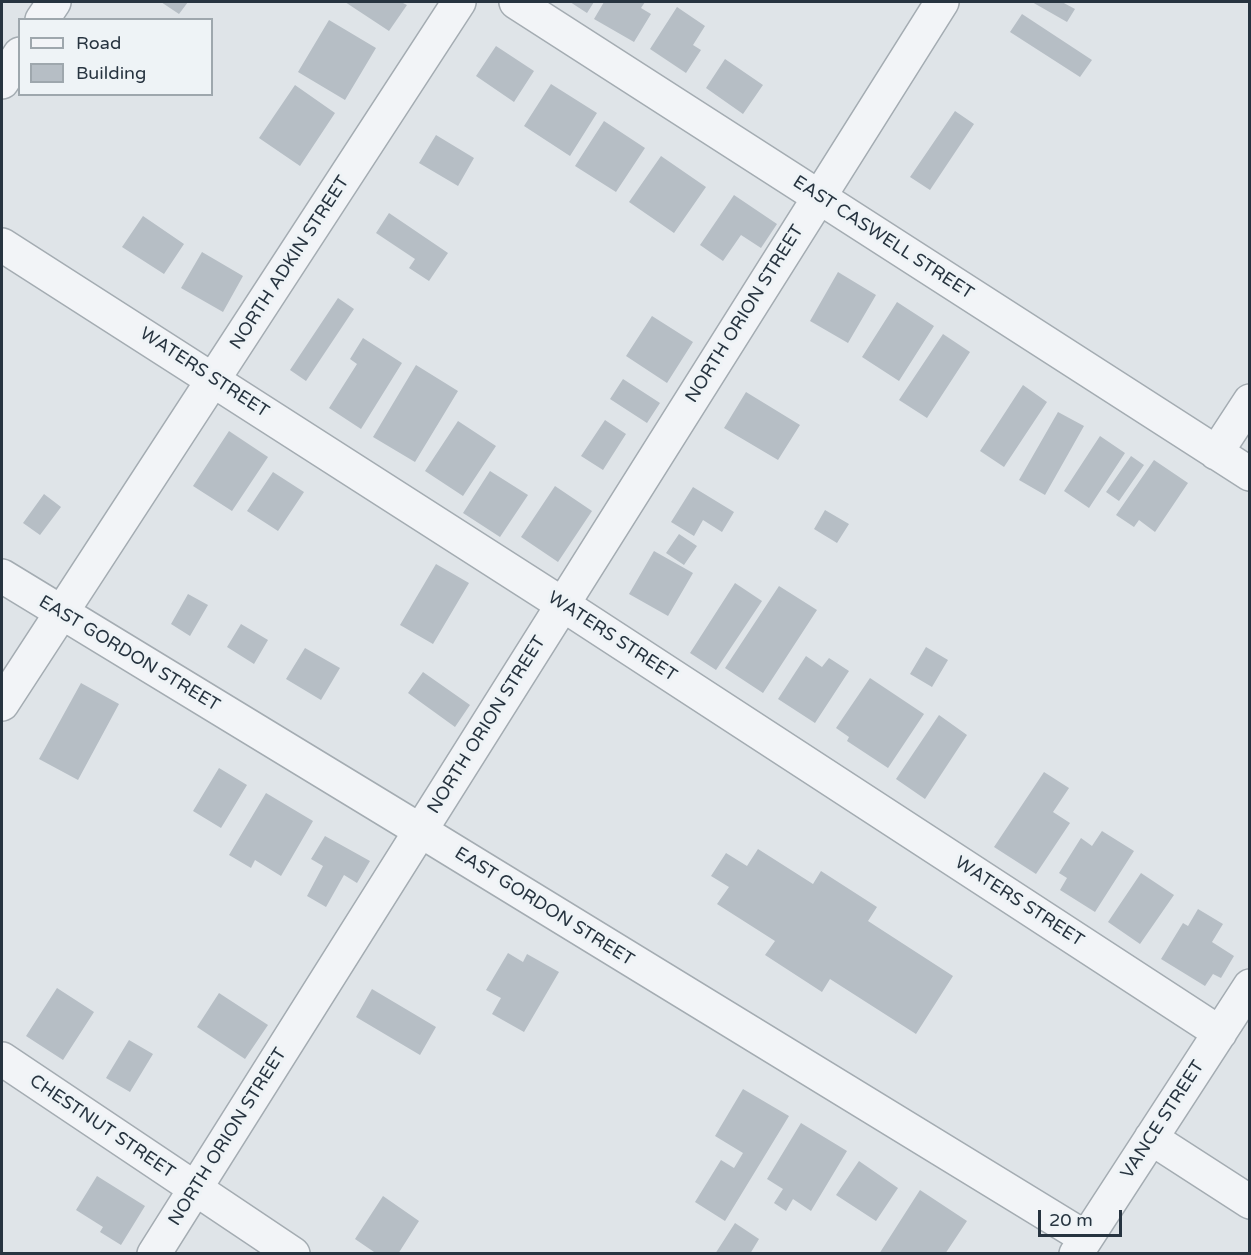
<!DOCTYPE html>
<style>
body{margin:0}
#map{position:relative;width:1251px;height:1255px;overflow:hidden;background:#dfe4e8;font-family:"Varela Round",sans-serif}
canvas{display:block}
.frame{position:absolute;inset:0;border:3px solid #273440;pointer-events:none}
.legend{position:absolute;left:18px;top:18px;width:195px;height:78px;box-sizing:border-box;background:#eef3f6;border:2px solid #9ea7ad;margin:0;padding:8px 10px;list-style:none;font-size:18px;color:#273440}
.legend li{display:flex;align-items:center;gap:12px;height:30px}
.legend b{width:30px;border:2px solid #9ea7ad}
.scale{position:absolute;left:1038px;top:1210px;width:84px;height:27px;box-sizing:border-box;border:3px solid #273440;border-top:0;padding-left:8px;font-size:18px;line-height:21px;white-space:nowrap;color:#273440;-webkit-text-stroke:4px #eef3f6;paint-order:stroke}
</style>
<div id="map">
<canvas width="1251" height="1255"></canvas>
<div class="frame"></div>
<ul class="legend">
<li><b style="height:8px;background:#f2f4f7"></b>Road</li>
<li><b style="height:16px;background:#b6bec5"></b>Building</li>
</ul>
<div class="scale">20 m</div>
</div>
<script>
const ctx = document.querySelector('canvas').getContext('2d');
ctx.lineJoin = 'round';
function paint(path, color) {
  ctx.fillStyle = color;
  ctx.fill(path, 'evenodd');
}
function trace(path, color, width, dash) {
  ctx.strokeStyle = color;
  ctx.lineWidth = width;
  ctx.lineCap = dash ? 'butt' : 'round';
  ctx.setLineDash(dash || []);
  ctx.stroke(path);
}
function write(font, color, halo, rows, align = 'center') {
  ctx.font = font + ' "Varela Round",sans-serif';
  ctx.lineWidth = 6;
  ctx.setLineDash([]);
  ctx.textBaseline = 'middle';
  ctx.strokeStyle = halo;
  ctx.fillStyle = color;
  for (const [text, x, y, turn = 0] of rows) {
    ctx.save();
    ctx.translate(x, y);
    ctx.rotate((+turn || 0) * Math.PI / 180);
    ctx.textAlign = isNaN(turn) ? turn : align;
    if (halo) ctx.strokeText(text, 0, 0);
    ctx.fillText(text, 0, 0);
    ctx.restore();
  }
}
paint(new Path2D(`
 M161,2H188L179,14Z
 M345,2H401L407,5L389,31Z
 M570,2H594L587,13Z
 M604,2H645L641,8L651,14L634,42L594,19Z
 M1032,2H1062L1075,9L1067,22Z
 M677,7L705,26L693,45L701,50L686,73L650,49Z
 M1022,14L1092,60L1080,77L1010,32Z
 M329,20L376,48L345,100L298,72Z
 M496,46L534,71L514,102L476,76Z
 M725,59L763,85L743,114L706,88Z
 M551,84L597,113L570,156L524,126Z
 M295,85L335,113L300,166L259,138Z
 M955,111L974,124L930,190L910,177Z
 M604,121L645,148L616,192L575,166Z
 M436,135L474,158L458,186L419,163Z
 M661,156L706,187L674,233L629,202Z
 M734,195L777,224L761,248L741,235L723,261L700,245Z
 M389,213L448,253L429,281L409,268L415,259L376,233Z
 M143,216L184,244L164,274L122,247Z
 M202,252L243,276L223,312L181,288Z
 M838,272L876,295L848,343L810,321Z
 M338,298L354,309L306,381L290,370Z
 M897,302L934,326L899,381L862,357Z
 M652,316L693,342L667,383L626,356Z
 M943,334L970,352L927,418L899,400Z
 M363,338L402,363L361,429L329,408L357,364L350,359Z
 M416,365L458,391L415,462L373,437Z
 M623,379L660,403L647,423L610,399Z
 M1023,385L1047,402L1004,467L980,451Z
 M746,392L800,425L778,460L724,428Z
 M1058,412L1084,426L1045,495L1019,480Z
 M605,420L626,434L603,470L581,456Z
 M458,421L496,446L463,496L425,471Z
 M229,431L268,457L232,511L193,486Z
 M1100,436L1125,453L1089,508L1064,491Z
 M1131,456L1144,465L1119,501L1106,492Z
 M1154,460L1188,483L1155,532L1139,520L1134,527L1116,515Z
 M490,471L528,495L500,537L463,513Z
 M273,472L304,492L278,531L247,511Z
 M555,486L592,511L558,562L521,537Z
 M693,487L734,512L722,532L703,520L694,536L671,522Z
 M44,494L61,507L40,535L23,523Z
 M825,510L849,524L837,543L814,529Z
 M679,534L697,546L684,565L666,553Z
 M654,551L693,573L668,616L629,594Z
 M436,564L469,583L433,644L400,625Z
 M735,583L762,601L716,670L690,653Z
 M779,586L817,610L763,693L725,668Z
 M188,594L208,605L190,636L171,624Z
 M241,624L268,640L254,664L227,647Z
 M926,647L948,660L932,687L910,674Z
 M305,648L340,668L321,700L286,679Z
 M806,656L822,667L829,658L849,671L815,723L778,699Z
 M423,672L470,705L455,727L408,693Z
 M870,678L924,714L888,768L847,741L849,737L836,728Z
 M81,683L119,704L78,780L39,759Z
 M939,715L967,735L925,799L896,779Z
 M219,768L247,785L221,828L193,811Z
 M1044,772L1069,788L1053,812L1070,823L1036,874L994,847Z
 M266,793L313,821L281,876L255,860L251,868L229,855Z
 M1102,831L1134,851L1095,912L1060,890L1067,878L1059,873L1081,838L1092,846Z
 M325,836L370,861L357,883L344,875L326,907L307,896L323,866L311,859Z
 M758,849L813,884L821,871L877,907L868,921L953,976L916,1034L830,979L822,992L765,955L775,941L717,904L729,887L711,876L726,853L747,866Z
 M1141,873L1174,895L1140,944L1108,922Z
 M1198,909L1223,924L1212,942L1234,956L1221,978L1213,974L1205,986L1161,959L1183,923L1188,926Z
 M508,953L523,962L527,954L559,972L524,1032L492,1014L501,998L486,990Z
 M57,988L94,1012L63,1060L26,1036Z
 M372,989L436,1027L420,1055L356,1017Z
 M219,993L268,1025L245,1059L197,1027Z
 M129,1040L153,1054L130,1092L106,1078Z
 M743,1089L789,1116L725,1221L695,1202L721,1160L734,1168L743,1153L715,1136Z
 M801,1123L847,1151L811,1211L793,1199L786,1211L774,1203L783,1189L767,1179Z
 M859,1161L898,1188L876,1221L836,1195Z
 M97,1176L145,1206L121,1245L100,1232L103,1227L76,1210Z
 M920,1190L967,1221L945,1254H879Z
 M383,1196L419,1221L398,1254H377L355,1239Z
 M735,1223L759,1239L750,1254H715Z`), '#b6bec5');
const minor = new Path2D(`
 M516,2L1250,474
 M42,20L54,2
 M2,82L20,54
 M2,245L562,604L1220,1033
 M1216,453L1250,401
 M2,576L421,831L1086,1238
 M2,704L459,2
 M2,1059L293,1254
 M1151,1138L1250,1202
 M154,1254L942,2
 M1076,1254L1250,986`);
trace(minor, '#a4acb2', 36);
trace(minor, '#f2f4f7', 33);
write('18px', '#273440', '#eef3f6', [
 ["EAST CASWELL STREET",883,238,33],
 ["NORTH ADKIN STREET",290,263,-57],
 ["NORTH ORION STREET",745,314,-58],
 ["WATERS STREET",204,373,33],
 ["WATERS STREET",612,637,33],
 ["EAST GORDON STREET",129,654,31],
 ["NORTH ORION STREET",487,725,-58],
 ["WATERS STREET",1019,902,33],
 ["EAST GORDON STREET",544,907,32],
 ["VANCE STREET",1163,1120,-57],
 ["CHESTNUT STREET",102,1127,34],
 ["NORTH ORION STREET",228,1137,-58]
]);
</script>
